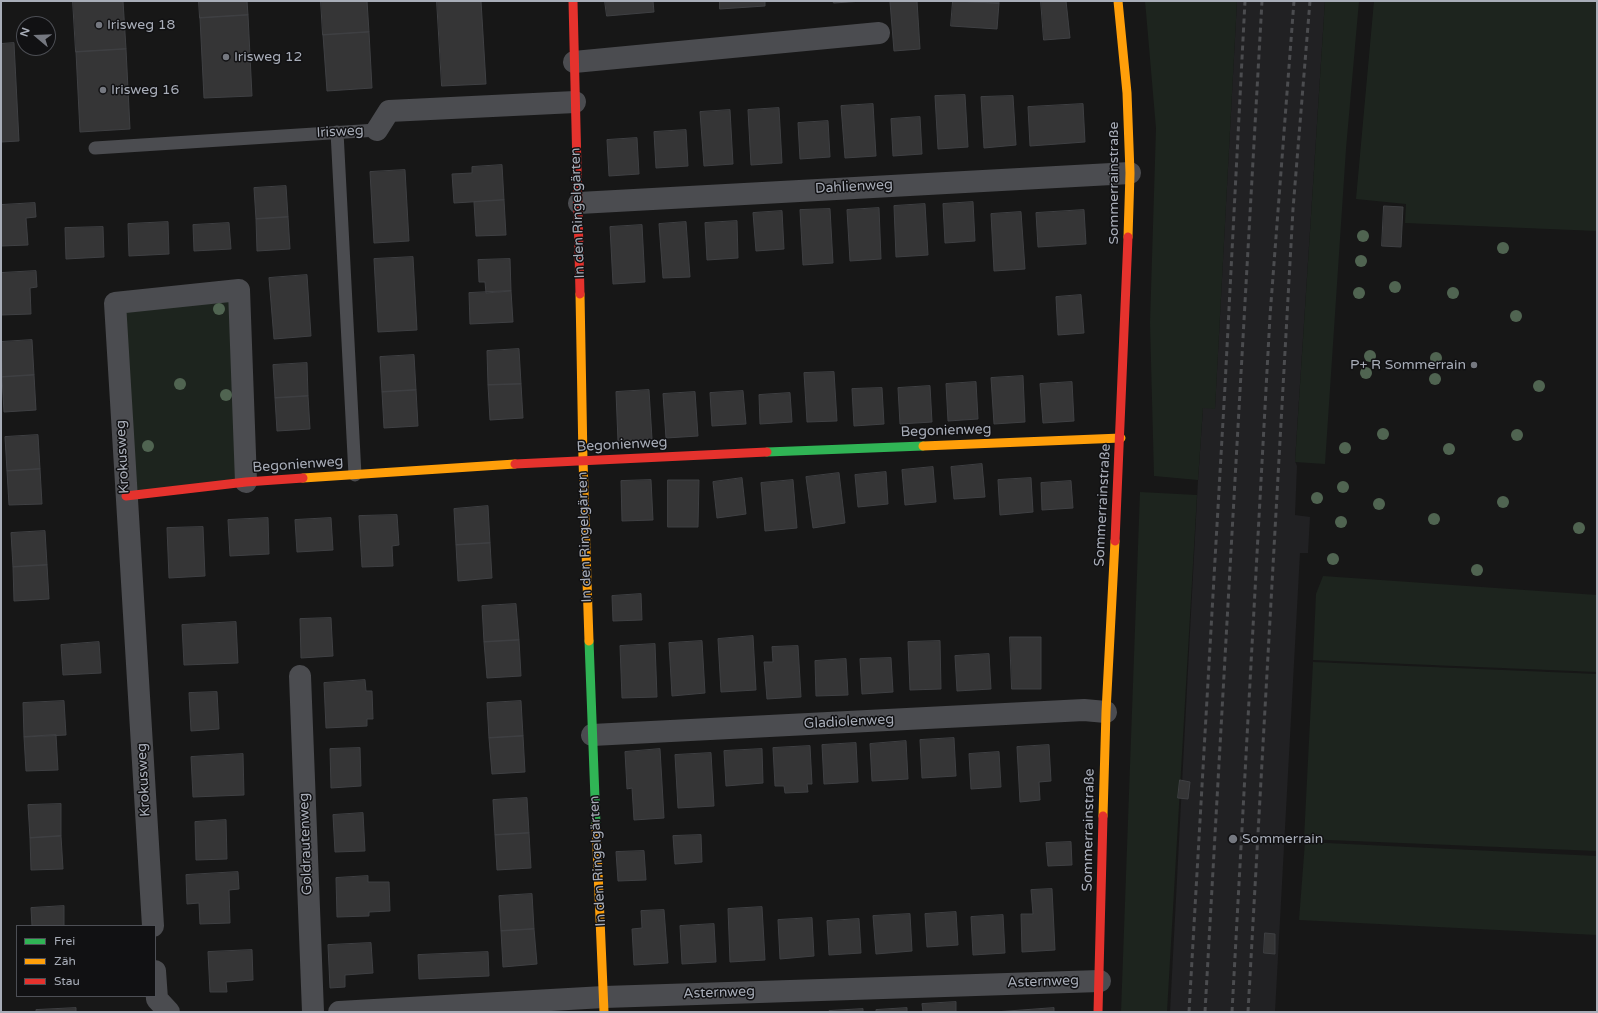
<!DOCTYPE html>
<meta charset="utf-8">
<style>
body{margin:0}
#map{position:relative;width:1598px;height:1013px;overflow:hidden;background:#171717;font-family:"Varela Round",sans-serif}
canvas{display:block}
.frame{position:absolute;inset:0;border:2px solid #a8adb8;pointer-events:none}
.legend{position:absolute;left:16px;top:925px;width:140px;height:72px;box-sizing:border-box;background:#111113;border:1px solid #4d4f55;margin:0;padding:5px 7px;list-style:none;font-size:12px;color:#a8adb8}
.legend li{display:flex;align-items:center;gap:8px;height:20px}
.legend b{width:20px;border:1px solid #4d4f55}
.north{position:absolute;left:16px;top:16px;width:40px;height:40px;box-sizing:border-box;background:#111113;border:1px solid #4d4f55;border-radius:50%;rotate:289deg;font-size:11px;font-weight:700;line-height:16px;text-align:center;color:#a8adb8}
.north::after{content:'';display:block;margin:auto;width:14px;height:18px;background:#757880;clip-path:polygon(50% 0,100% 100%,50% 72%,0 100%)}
</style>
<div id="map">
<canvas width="1598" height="1013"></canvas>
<div class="frame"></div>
<ul class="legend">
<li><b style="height:5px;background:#30b455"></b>Frei</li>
<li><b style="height:5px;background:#ff9f0a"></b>Zäh</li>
<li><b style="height:5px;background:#e5322d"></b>Stau</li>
</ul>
<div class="north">N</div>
</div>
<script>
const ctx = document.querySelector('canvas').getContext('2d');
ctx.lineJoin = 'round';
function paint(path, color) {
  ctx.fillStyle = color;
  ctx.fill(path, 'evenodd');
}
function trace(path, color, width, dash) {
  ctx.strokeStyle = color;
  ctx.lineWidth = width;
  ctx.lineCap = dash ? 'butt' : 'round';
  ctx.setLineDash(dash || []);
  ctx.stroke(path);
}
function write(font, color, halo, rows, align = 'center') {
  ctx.font = font + ' "Varela Round",sans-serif';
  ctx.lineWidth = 3;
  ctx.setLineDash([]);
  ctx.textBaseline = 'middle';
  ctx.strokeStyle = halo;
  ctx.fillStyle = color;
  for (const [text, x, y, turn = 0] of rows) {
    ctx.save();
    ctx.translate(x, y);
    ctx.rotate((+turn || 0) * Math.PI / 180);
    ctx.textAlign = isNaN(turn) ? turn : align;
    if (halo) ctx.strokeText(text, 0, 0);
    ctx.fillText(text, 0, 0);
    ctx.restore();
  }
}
paint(new Path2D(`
 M1237,1H1325L1295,461L1297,466L1295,515L1310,517L1308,553H1300L1275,1012H1170L1198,480L1203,408H1215Z`), '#212123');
paint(new Path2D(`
 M1145,1H1237L1215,409L1203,408L1198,480L1154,476L1150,323L1156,128Z
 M1325,1H1359L1346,149L1325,464L1295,462Z
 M1374,1H1597V231L1405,223L1406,204L1356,199Z
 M239,290L246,482L126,496L115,303Z
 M1140,492L1197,495L1167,1012H1121Z
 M1323,576L1597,595V672L1313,660L1316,594Z
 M1313,662L1597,674V851L1304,839Z
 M1305,842L1597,856V935L1299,920Z`), '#1d241e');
const building = new Path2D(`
 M73,1H123L126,49L76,52Z
 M199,1H247L248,15L200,18Z
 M321,1H367L369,32L323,35Z
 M437,1H481L486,84L442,86Z
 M605,1H653L654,12L607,16Z
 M720,1H765V6L720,9Z
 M833,1H863L834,3Z
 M917,1L920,49L894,51L890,2Z
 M953,1L999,3L997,29L951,26Z
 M956,1H999V3Z
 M1041,1H1066L1070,38L1044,40Z
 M248,15L252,96L204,98L200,18Z
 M369,32L372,88L327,91L323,35Z
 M14,43L19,141L1,142V44Z
 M126,49L130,129L80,132L76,52Z
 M965,95L968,147L938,149L935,96Z
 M1013,96L1016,145L984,148L981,97Z
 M873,104L876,156L845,158L841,106Z
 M1083,104L1085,142L1030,146L1028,107Z
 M779,108L782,163L751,165L748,110Z
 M730,110L733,164L704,166L700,112Z
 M920,117L922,154L893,156L891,119Z
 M828,121L830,157L800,159L798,123Z
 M686,130L688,166L656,168L654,132Z
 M637,138L639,174L609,176L607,140Z
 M502,165L504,200L454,203L452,174L472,173V167Z
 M405,170L409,241L374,243L370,172Z
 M286,186L288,217L256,219L254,188Z
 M504,200L506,235L476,236L474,202Z
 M973,202L975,241L945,243L943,204Z
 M35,203L36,217L26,218L28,245L1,246V205Z
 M925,204L928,255L896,257L894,206Z
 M1384,206L1403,207L1401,247L1382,246Z
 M879,208L881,259L850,261L847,210Z
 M830,209L833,263L803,265L800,210Z
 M1084,210L1086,244L1038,247L1036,213Z
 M782,211L784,249L756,251L753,213Z
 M1021,212L1025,269L994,271L991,214Z
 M288,217L290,249L257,251L256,219Z
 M737,221L738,258L707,260L705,223Z
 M168,222L169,254L129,256L128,224Z
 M686,222L690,277L663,278L659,224Z
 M229,223L231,249L194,251L193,225Z
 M642,225L645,282L613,284L610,227Z
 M103,227L104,257L66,259L65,228Z
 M413,257L417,330L378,332L374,259Z
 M510,259L511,291L486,293L485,282H479L478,260Z
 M36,271L37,287L30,288L31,314L1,315V273Z
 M307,275L311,336L274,339L269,278Z
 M511,291L513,322L470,324L469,293Z
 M1081,295L1084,333L1058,335L1056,297Z
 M32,340L34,375L2,377L1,342Z
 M519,349L521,384L488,385L487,351Z
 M414,355L416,390L382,392L380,357Z
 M307,363L308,396L275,398L273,365Z
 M834,372L837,421L807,422L804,373Z
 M34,375L36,410L4,412L2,377Z
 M1023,376L1025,422L994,424L991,378Z
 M976,382L978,419L948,421L946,384Z
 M1072,382L1074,421L1043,423L1040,384Z
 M521,384L523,418L490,420L488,385Z
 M930,386L932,422L900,424L898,388Z
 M882,388L884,424L854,426L852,389Z
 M416,390L418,426L384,428L382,392Z
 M649,390L652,439L618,441L616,392Z
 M743,391L746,424L712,426L710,393Z
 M695,392L698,436L666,438L663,394Z
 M790,393L792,422L760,424L759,395Z
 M308,396L310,429L277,431L275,398Z
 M38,435L40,469L7,471L5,437Z
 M982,464L985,497L954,499L951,467Z
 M933,467L936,502L905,505L902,470Z
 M40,469L42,504L9,505L7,471Z
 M886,472L888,504L858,507L855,475Z
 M839,473L845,523L813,528L806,477Z
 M742,478L746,514L717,518L713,482Z
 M1031,478L1033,512L1000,515L998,480Z
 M651,480L653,520L622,521L621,481Z
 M668,480H699L698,527H668Z
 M793,480L797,528L765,531L761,483Z
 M1071,481L1073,508L1042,510L1041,483Z
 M488,506L490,543L456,545L454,509Z
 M397,515L399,545L392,546L393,566L362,567L359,516Z
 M268,518L269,554L230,556L228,520Z
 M331,518L333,550L297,552L295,520Z
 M203,527L205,576L169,578L167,528Z
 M45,531L47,565L13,567L11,533Z
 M490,543L492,578L458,581L456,545Z
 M47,565L49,599L14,601L13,567Z
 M641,594L642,620L613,621L612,596Z
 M516,604L519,640L484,642L482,606Z
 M331,618L333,656L301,658L300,619Z
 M236,622L238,663L184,665L182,625Z
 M753,636L756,690L721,692L718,639Z
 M1010,637H1041V689H1012Z
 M519,640L521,676L487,678L484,642Z
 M702,641L705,693L672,696L669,643Z
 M940,641L941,689L910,690L908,642Z
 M99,642L101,673L63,675L61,645Z
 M655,644L657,697L622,698L620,646Z
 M798,646L801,697L767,699L764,662H773L772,647Z
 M989,654L991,689L957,691L955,656Z
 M891,658L893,692L862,694L860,659Z
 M846,659L848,695L816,696L815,661Z
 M365,680L366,691H372L373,719H367V726L326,728L324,683Z
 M217,692L219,729L191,731L189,693Z
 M64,701L66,735L24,737L23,703Z
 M521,701L523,736L489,738L487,703Z
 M56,735L58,770L26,771L24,737Z
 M523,736L525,772L492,774L489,738Z
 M954,738L956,776L922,778L920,740Z
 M906,741L908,779L872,781L870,744Z
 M856,743L858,782L824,784L822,745Z
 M1049,745L1051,781L1039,782L1040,800L1020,802L1017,747Z
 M810,746L812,784H807L808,792L785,793L784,786H775L773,748Z
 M360,748L361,786L331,788L330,749Z
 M660,749L664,818L634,820L632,788L627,789L625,752Z
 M762,749L763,783L726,786L724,751Z
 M999,752L1001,787L971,789L969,754Z
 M711,753L714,806L678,808L675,755Z
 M243,754L244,795L193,797L191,757Z
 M1180,780L1190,782L1188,799L1178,798Z
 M527,798L529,833L495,835L493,800Z
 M61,804V836L30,838L28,805Z
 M363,813L365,851L335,852L333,815Z
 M226,820L227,859L196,860L195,822Z
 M529,833L531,868L497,870L495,835Z
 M701,835L702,862L675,864L673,836Z
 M61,836L63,869L31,870L30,838Z
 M1071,842L1072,865L1048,866L1046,843Z
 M644,851L646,880L618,881L616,852Z
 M238,872L239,889L229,890L230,923L200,924L199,903L187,904L186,875Z
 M368,876V882H389L390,911L369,912V916L337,917L336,878Z
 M1052,889L1055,950L1022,952L1021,914H1033L1031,890Z
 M532,894L534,929L501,931L499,896Z
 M64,906V926H32L31,908Z
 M762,907L765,960L730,962L728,909Z
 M664,910L668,963L634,965L632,929L642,928L641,911Z
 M956,912L958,945L927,947L925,914Z
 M910,914L912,951L876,954L873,916Z
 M1003,915L1005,953L973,955L971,917Z
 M812,918L814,956L780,959L778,920Z
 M859,919L861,953L829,955L827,921Z
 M714,924L716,962L682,964L680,926Z
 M534,929L537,964L503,967L501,931Z
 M1265,933L1275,934V954L1264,953Z
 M371,943L373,973L345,975V987L330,988L328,945Z
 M252,950L253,980L226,982L227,992H210L208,952Z
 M488,952L489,976L419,979L418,955Z
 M956,1002V1012H923L922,1004Z
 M76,1008V1012H36V1010Z
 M907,1008V1012H876V1010Z
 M1054,1008V1012H995Z
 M863,1009V1012H829V1011Z`);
paint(building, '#353536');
trace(building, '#3f4043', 1);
trace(new Path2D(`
 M337,132L355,475
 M95,148L377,130`), '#4b4c50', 13);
trace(new Path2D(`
 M574,62L879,33
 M377,130L389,111L575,102
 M579,203L1130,173
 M300,676L313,1012
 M592,735L1084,710L1106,712
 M153,926L115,303L239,290L246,482
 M155,971L157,999L169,1012
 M339,1012L604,997L1100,981`), '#4b4c50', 22);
trace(new Path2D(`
 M767,452L923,446
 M589,641L596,825`), '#30b455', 9);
trace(new Path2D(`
 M1118,1L1127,93L1130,173L1128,237
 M580,294L583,460L589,641
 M923,446L1121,438
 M303,478L515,464
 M1103,816L1106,712L1115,541
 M596,825L604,1012`), '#ff9f0a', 9);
trace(new Path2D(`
 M573,1L580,294
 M515,464L767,452
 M126,496L246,482L303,478
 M1115,541L1128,237
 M1098,1012L1103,816`), '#e5322d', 9);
trace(new Path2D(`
 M1189,1012L1225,386L1245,1
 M1205,1012L1262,1
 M1232,1012L1270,316L1294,1
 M1248,1012L1293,209L1310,1`), '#4b4c4f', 3, [5, 4]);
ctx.fillStyle = '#506451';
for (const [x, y] of [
 [1363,236],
 [1503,248],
 [1361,261],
 [1395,287],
 [1359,293],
 [1453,293],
 [219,309],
 [1516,316],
 [1370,356],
 [1436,358],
 [1366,373],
 [1435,379],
 [180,384],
 [1539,386],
 [226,395],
 [1383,434],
 [1517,435],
 [148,446],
 [1345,448],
 [1449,449],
 [1343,487],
 [1317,498],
 [1503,502],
 [1379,504],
 [1434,519],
 [1341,522],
 [1579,528],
 [1333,559],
 [1477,570]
]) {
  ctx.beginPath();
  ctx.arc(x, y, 6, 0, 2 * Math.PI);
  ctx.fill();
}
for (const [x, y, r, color] of [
 [99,25,4,"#757880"],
 [226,57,4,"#757880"],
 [103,90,4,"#757880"],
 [1474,365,4,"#757880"],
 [1233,839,5,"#757880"]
]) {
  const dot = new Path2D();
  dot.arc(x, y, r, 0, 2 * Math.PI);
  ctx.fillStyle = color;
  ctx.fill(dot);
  trace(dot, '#111113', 1.5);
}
write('14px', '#a8adb8', '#111113', [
 ["Irisweg 18",107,25],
 ["Irisweg 12",234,57],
 ["Irisweg 16",111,90],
 ["P+ R Sommerrain",1466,365,"right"],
 ["Sommerrain",1242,839]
], 'left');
write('14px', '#a8adb8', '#111113', [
 ["Irisweg",340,132,-3],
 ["Sommerrainstraße",1114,183,-90],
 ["Dahlienweg",854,187,-3],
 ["In den Ringelgärten",578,213,-92],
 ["Begonienweg",946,431,-2],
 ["Begonienweg",622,445,-3],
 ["Krokusweg",123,457,-93],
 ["Begonienweg",298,465,-4],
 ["Sommerrainstraße",1103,505,-87],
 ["In den Ringelgärten",585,537,-92],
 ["Gladiolenweg",849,722,-3],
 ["Krokusweg",144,780,-93],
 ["Sommerrainstraße",1089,830,-89],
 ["Goldrautenweg",306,844,-92],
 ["In den Ringelgärten",598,861,-93],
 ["Asternweg",1043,982,-2],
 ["Asternweg",719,993,-2]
]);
</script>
